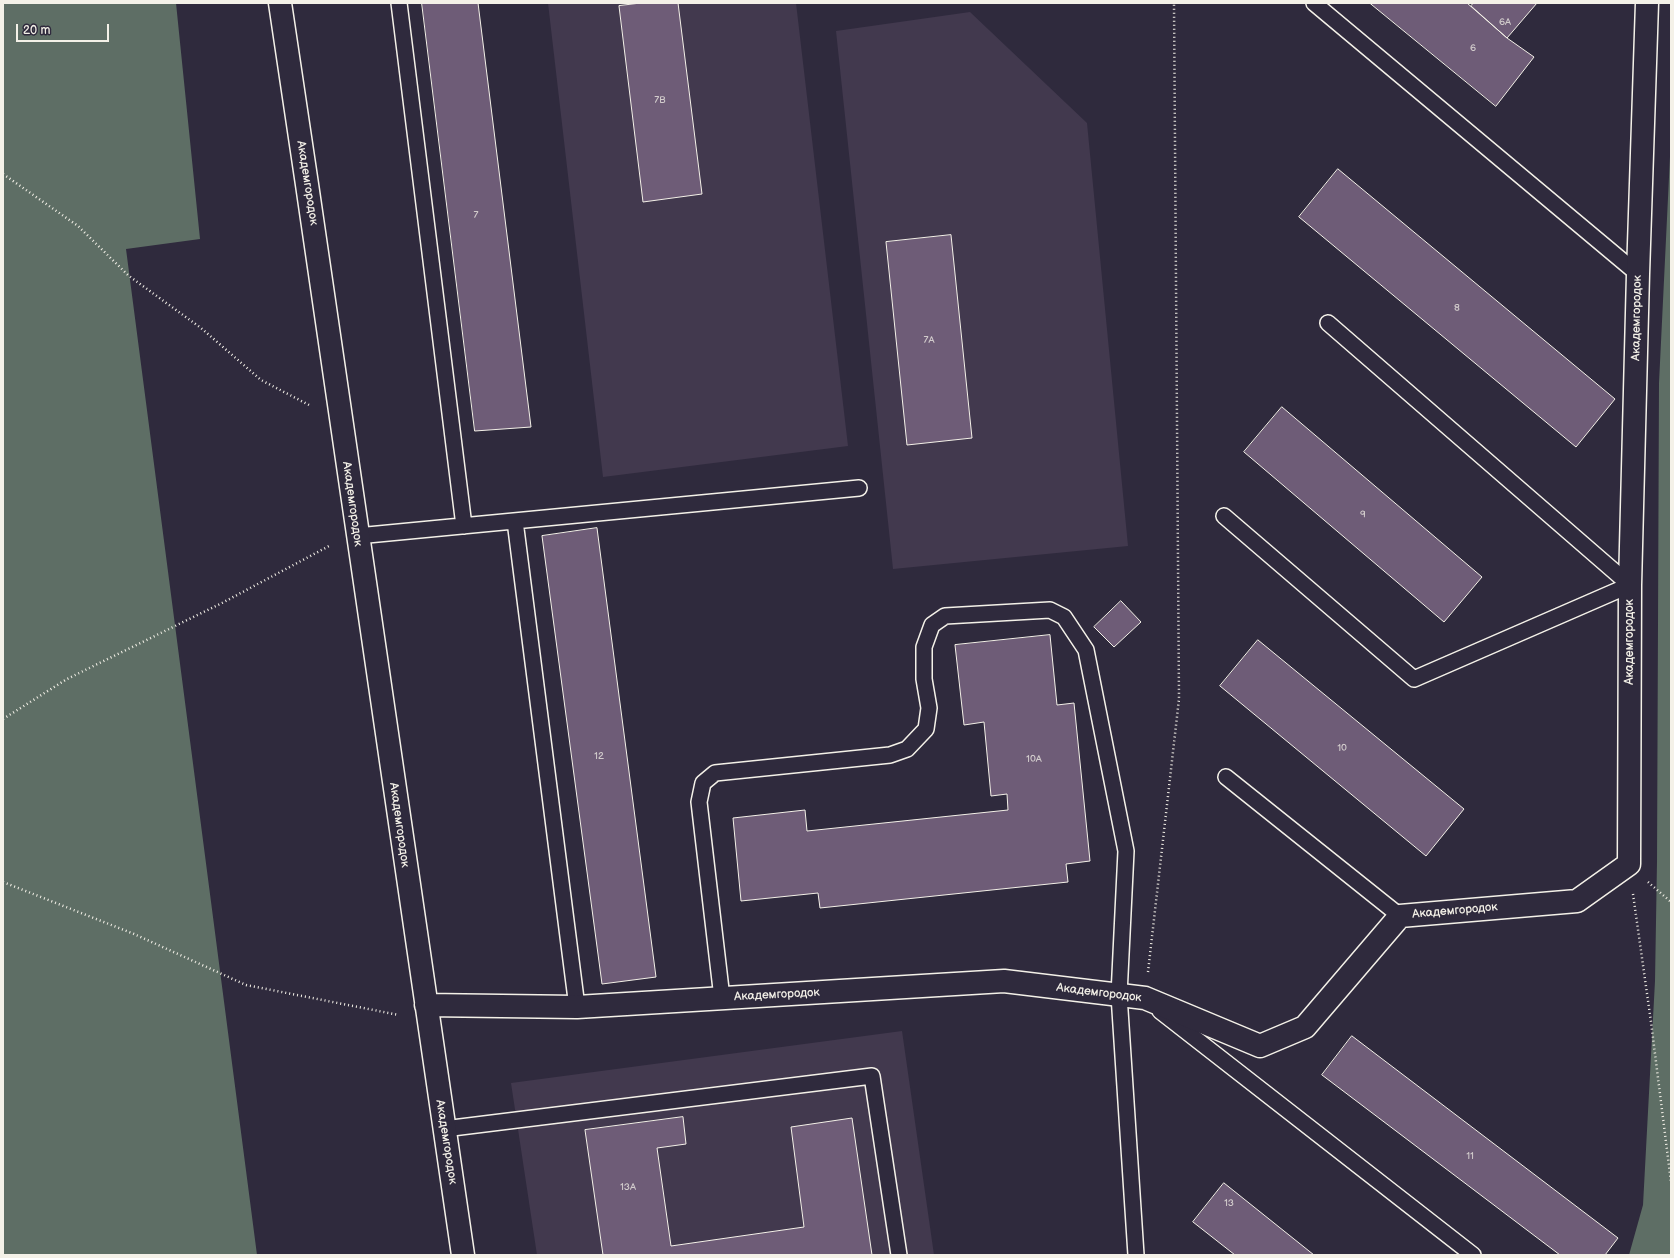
<!DOCTYPE html>
<meta charset="utf-8">
<style>
body{margin:0}
#map{position:relative;width:1674px;height:1258px;overflow:hidden;background:#2f2a3d;font-family:"Balsamiq Sans",sans-serif}
canvas{display:block}
.frame{position:absolute;inset:0;border:4px solid #f4f1e8;pointer-events:none}
.scale{position:absolute;left:16px;top:24px;width:93px;height:18px;box-sizing:border-box;border:2px solid #f4f1e8;border-top:0;padding-left:5px;font-size:12px;line-height:14px;white-space:nowrap;color:#f4f1e8;-webkit-text-stroke:3px #2f2a3d;paint-order:stroke}
</style>
<div id="map">
<canvas width="1674" height="1258"></canvas>
<div class="frame"></div>
<div class="scale">20 m</div>
</div>
<script>
const ctx = document.querySelector('canvas').getContext('2d');
ctx.lineJoin = 'round';
function paint(path, color) {
  ctx.fillStyle = color;
  ctx.fill(path, 'evenodd');
}
function trace(path, color, width, dash) {
  ctx.strokeStyle = color;
  ctx.lineWidth = width;
  ctx.lineCap = dash ? 'butt' : 'round';
  ctx.setLineDash(dash || []);
  ctx.stroke(path);
}
function write(font, color, halo, rows, align = 'center') {
  ctx.font = font + ' "Balsamiq Sans",sans-serif';
  ctx.lineWidth = 3;
  ctx.setLineDash([]);
  ctx.textBaseline = 'middle';
  ctx.strokeStyle = halo;
  ctx.fillStyle = color;
  for (const [text, x, y, turn = 0] of rows) {
    ctx.save();
    ctx.translate(x, y);
    ctx.rotate((+turn || 0) * Math.PI / 180);
    ctx.textAlign = isNaN(turn) ? turn : align;
    if (halo) ctx.strokeText(text, 0, 0);
    ctx.fillText(text, 0, 0);
    ctx.restore();
  }
}
paint(new Path2D(`
 M548,3H796L848,446L603,477Z
 M970,12L1087,123L1128,546L893,569L836,31Z
 M902,1031L934,1255H537L511,1083Z`), '#42394e');
paint(new Path2D(`
 M3,3H176L200,239L126,249L257,1255H3Z
 M1671,136V1255H1629L1643,1205L1655,981L1657,862L1659,383Z`), '#5e6e65');
const building = new Path2D(`
 M422,3H478L531,427L475,431Z
 M641,3H678L702,194L643,202L619,6Z
 M1370,3H1467L1507,38L1534,57L1496,106Z
 M1474,3H1537L1507,38L1471,6Z
 M1338,169L1615,399L1576,447L1299,217Z
 M951,235L972,438L907,445L886,242Z
 M1282,407L1482,577L1444,622L1244,452Z
 M597,528L656,977L602,984L542,536Z
 M1121,601L1141,622L1114,647L1094,627Z
 M1050,635L1057,705L1074,703L1090,861L1066,864L1068,882L820,908L818,893L741,901L733,818L805,810L807,831L1008,810L1007,794L991,796L984,722L964,725L955,645Z
 M1258,640L1464,809L1426,856L1220,686Z
 M1352,1036L1618,1238L1605,1255H1560L1322,1075Z
 M683,1117L686,1144L657,1148L671,1246L804,1227L791,1127L852,1118L872,1255H603L585,1130Z
 M1224,1183L1314,1255H1235L1193,1222Z`);
paint(building, '#6e5c77');
trace(building, '#f4f1e8', 1);
const service = new Path2D(`
 M399,3L464,526
 M1314,3L1638,274
 M1224,516L1414,679L1630,585L1328,323
 M515,521L577,1007
 M357,536L859,488
 M1226,777L1400,916
 M722,998L699,802L703,783L715,773L890,755L907,749L926,729L929,708L924,679V647L932,625L945,616L1050,610L1064,617L1086,650L1126,851L1119,995L1136,1255
 M1160,1011L1473,1255
 M444,1129L872,1076L899,1255`);
const minor = new Path2D(`
 M280,3C343,420 399,838 463,1255
 M426,1005L577,1007L1004,981L1145,998L1260,1046L1305,1027L1400,916L1577,901L1629,864L1630,585L1638,274L1647,3`);
trace(service, '#f4f1e8', 18);
trace(minor, '#f4f1e8', 25);
trace(new Path2D(`
 M3,174L78,226L129,276L201,328L261,380L311,406
 M3,719L67,679L222,603L331,545
 M3,882L134,934L246,985L399,1015
 M1648,882L1671,902
 M1633,894L1651,1022L1671,1182
 M1148,972L1179,699L1174,3`), '#f4f1e8', 2.5, [1, 3]);
trace(service, '#2f2a3d', 15);
trace(minor, '#2f2a3d', 22);
write('10px', '#d2cccc', null, [
 ["6А",1505,22],
 ["6",1473,48],
 ["7В",660,100],
 ["7",476,215],
 ["8",1457,308],
 ["7А",929,340],
 ["9",1363,514],
 ["10",1342,748],
 ["12",599,756],
 ["10А",1034,759],
 ["11",1470,1156],
 ["13А",628,1187],
 ["13",1229,1203]
]);
write('12px', '#f4f1e8', '#2f2a3d', [
 ["Академгородок",307,183,81],
 ["Академгородок",1637,318,-89],
 ["Академгородок",352,504,82],
 ["Академгородок",1630,642,-90],
 ["Академгородок",399,825,82],
 ["Академгородок",1455,911,-5],
 ["Академгородок",1099,993,7],
 ["Академгородок",777,995,-3],
 ["Академгородок",446,1142,81]
]);
</script>
